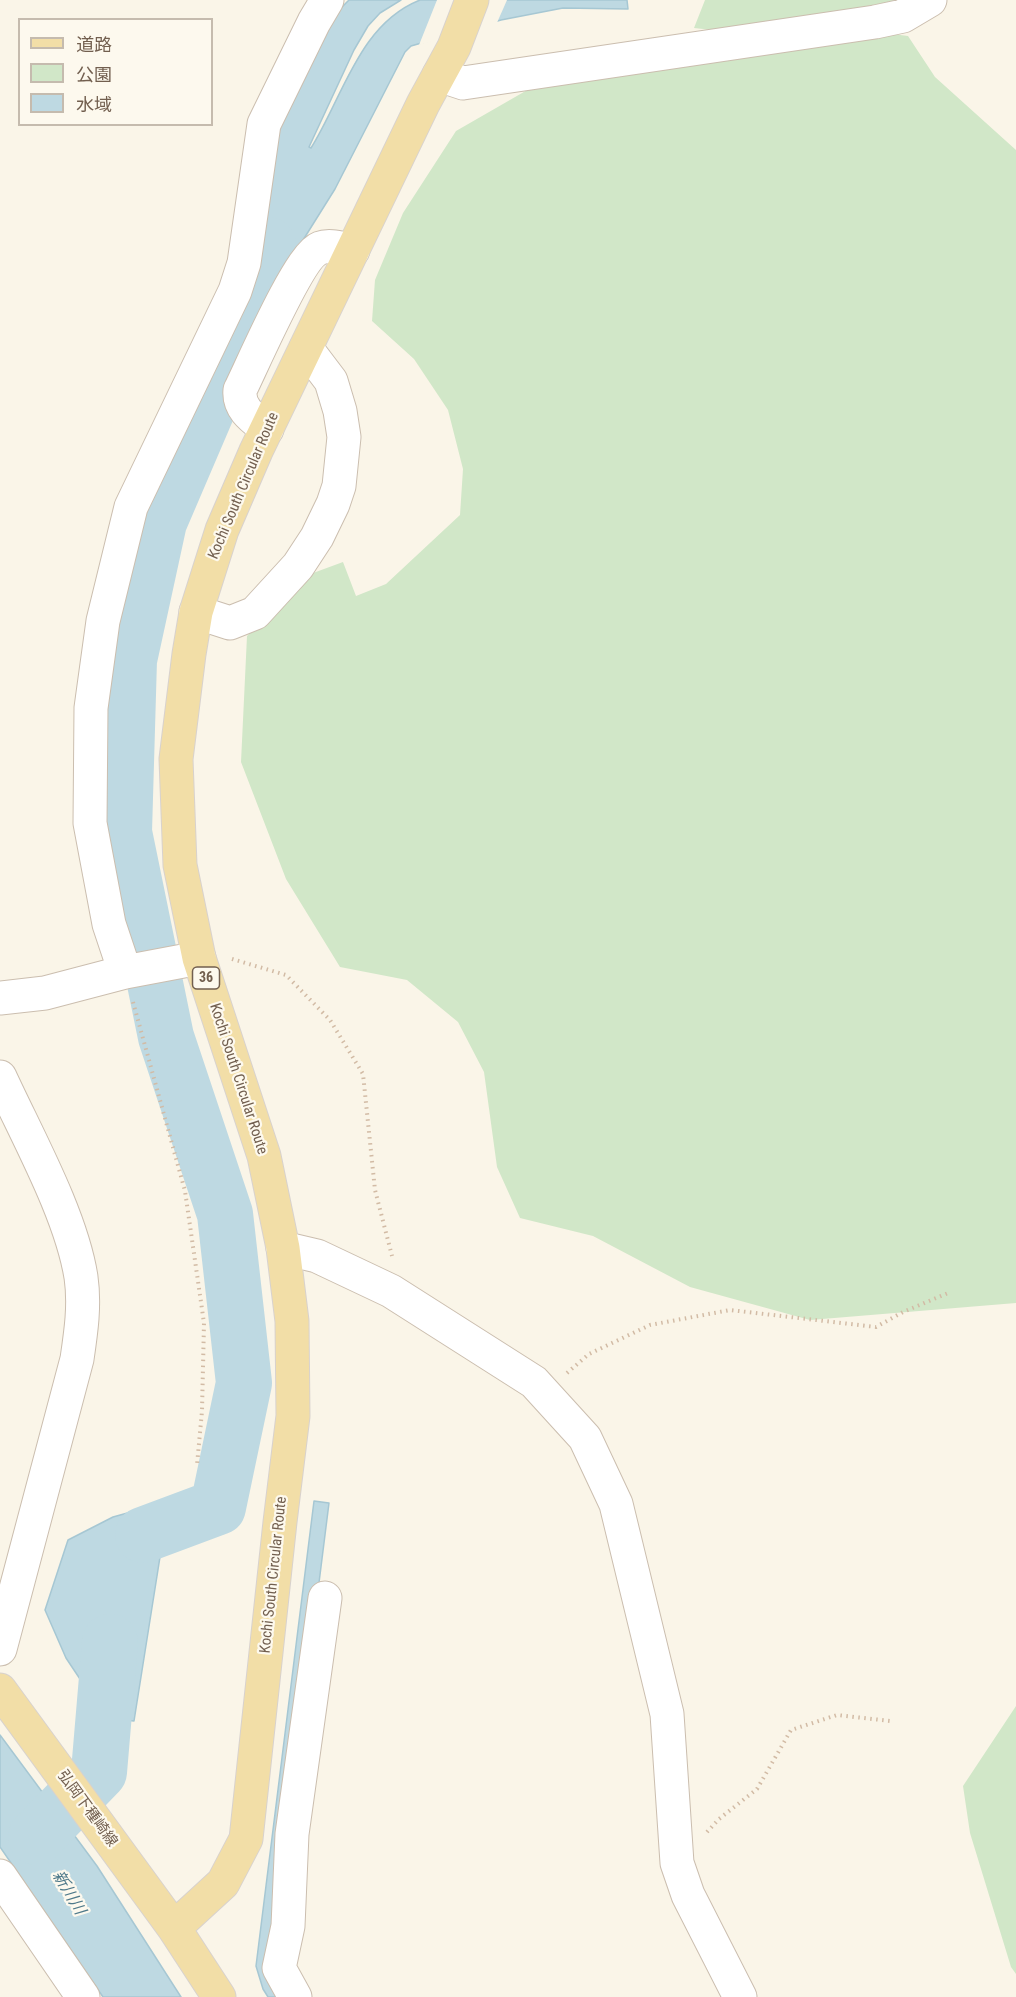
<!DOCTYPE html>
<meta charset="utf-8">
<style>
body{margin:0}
#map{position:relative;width:1016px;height:1997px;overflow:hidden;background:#faf5e8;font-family:"Roboto Condensed","Noto Sans JP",sans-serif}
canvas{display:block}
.legend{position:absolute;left:18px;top:18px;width:195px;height:108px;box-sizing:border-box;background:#fdf9ee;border:2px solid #c5bbae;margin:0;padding:8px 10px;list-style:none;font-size:18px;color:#725f4f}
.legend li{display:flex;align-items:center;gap:12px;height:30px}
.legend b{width:30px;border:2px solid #c5bbae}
</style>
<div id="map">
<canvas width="1016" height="1997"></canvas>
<ul class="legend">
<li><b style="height:8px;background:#f2dea7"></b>道路</li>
<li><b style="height:16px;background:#d1e7c8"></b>公園</li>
<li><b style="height:16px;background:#bed9e2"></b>水域</li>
</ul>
</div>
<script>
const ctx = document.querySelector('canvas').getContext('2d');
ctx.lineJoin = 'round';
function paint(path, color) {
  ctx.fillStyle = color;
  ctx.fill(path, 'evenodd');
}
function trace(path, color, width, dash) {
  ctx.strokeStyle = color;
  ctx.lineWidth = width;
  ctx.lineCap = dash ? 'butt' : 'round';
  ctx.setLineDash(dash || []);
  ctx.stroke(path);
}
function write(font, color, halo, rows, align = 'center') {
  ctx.font = font + ' "Roboto Condensed","Noto Sans JP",sans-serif';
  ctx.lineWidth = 4.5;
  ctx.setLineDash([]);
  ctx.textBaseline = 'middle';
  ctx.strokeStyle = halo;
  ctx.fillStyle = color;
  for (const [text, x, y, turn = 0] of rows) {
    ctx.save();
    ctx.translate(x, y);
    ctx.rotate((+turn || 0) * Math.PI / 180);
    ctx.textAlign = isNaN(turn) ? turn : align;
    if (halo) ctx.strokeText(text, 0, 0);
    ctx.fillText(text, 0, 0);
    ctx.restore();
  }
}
paint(new Path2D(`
 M705,0H897L740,33L694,28Z
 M838,27L908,36L935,77L1016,150V1303L810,1320L690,1287L593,1236L520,1218L497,1167L484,1072L458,1022L407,980L340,967L286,879L241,762L247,636L305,576L343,562L356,596L386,584L460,515L463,469L448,410L414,359L372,321L375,280L403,213L456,131L536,85Z
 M1016,1706V1974L1011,1967L970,1833L963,1786Z`), '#d1e7c8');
const water = new Path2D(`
 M349,0H401L380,13L368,26L354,50L309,147L311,148C343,97 359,24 420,0H627L628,9L563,8L501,20L411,46L405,52L335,189L283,272L257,320L235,316L276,126L336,13Z
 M210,1490L218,1520L151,1544L150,1554L160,1557L134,1721L94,1717L86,1688L66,1658L45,1610L68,1540L113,1517Z
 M314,1501L329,1503L289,1822L284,1997H268L263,1989L256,1966Z
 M0,1735L97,1866L181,1997H103L0,1847Z`);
paint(water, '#bed9e2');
trace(water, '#a6c7d3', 1.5);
paint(new Path2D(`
 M437,0H507L496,25L419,45Z`), '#faf5e8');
trace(new Path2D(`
 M143,1535L218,1507L244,1383L225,1214L166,1037L124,832L129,660L159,522L267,270L268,245
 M36,1837L99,1772L110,1642`), '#bed9e2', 56);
const minor = new Path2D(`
 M439,75L463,83L875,22L903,16L930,0
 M267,429C254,419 238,409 240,390C252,366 299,256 320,248C330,244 344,249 353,250
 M196,612L230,623L255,613L298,566L317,537L333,504L339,486L344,437L340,411L331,381L306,348
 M125,972L109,924L90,823L91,708L103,621L131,507L235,291L244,263L264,124L314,22L327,0
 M0,998L45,993L125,972L199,958
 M0,1077C27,1136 71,1214 81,1277C85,1305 81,1332 77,1359L0,1649
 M283,1248L317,1256L391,1291L534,1382L585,1438L616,1504L667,1714L677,1863L688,1895L740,1997
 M0,1876L83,1997
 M295,1997L279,1968L288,1926L292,1834L325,1598`);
const major = new Path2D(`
 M0,1690L174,1928L219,1997
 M174,1928L223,1883L246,1839L280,1522L293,1416L292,1321L283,1248L264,1156L199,958L180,865L176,759L189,654L196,612L222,530L256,451L423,104L454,47L472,0`);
trace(minor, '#cbbeaf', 35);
trace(major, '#d8d2ce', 35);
trace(new Path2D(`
 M232,959L286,975L330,1020L363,1074L375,1190L392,1256
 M133,1002L185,1191L204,1323L202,1411L197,1465
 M567,1373L589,1354L650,1325L730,1310L876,1327L903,1312L948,1293
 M707,1832L719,1819L757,1789L791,1730L837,1715L890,1721`), '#d2bba5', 4, [1.5, 4.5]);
trace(minor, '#fff', 33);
trace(major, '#f2dea7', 33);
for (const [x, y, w] of [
 [206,978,27]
]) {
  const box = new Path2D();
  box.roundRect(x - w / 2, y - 11, w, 22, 4.5);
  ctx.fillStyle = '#fdf9ee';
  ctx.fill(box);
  trace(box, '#725f4f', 1.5);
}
write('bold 14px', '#725f4f', null, [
 ["36",206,978]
]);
write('15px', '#725f4f', '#fdf9ee', [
 ["Kochi South Circular Route",244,486,-67],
 ["Kochi South Circular Route",238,1079,72],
 ["Kochi South Circular Route",274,1575,-84],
 ["弘岡下種崎線",87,1809,54]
]);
write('italic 16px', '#4e798a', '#fdf9ee', [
 ["新川川",68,1893,59]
]);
</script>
